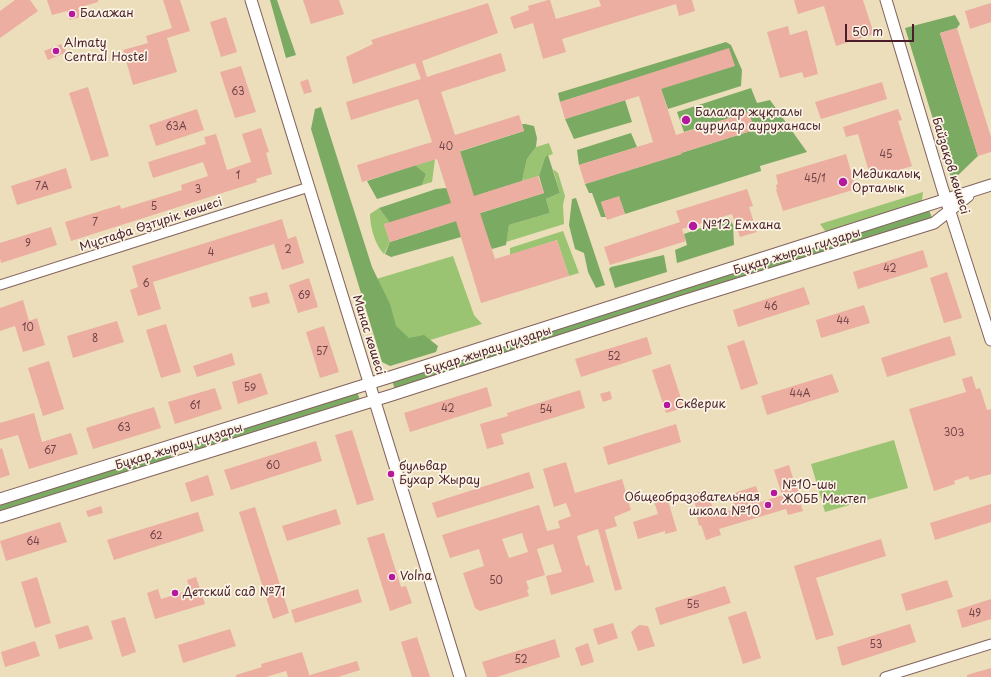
<!DOCTYPE html>
<meta charset="utf-8">
<style>
body{margin:0}
#map{position:relative;width:991px;height:677px;overflow:hidden;background:#ecdebb;font-family:"Playpen Sans",sans-serif}
canvas{display:block}
.scale{position:absolute;left:845px;top:24px;width:69px;height:18px;box-sizing:border-box;border:2px solid #4a1f2b;border-top:0;padding-left:5px;font-size:12px;line-height:14px;white-space:nowrap;color:#4a1f2b;-webkit-text-stroke:3px #fcf5e5;paint-order:stroke}
</style>
<div id="map">
<canvas width="991" height="677"></canvas>
<div class="scale">50 m</div>
</div>
<script>
const ctx = document.querySelector('canvas').getContext('2d');
ctx.lineJoin = 'round';
function paint(path, color) {
  ctx.fillStyle = color;
  ctx.fill(path, 'evenodd');
}
function trace(path, color, width, dash) {
  ctx.strokeStyle = color;
  ctx.lineWidth = width;
  ctx.lineCap = dash ? 'butt' : 'round';
  ctx.setLineDash(dash || []);
  ctx.stroke(path);
}
function write(font, color, halo, rows, align = 'center') {
  ctx.font = font + ' "Playpen Sans",sans-serif';
  ctx.lineWidth = 3.5;
  ctx.setLineDash([]);
  ctx.textBaseline = 'middle';
  ctx.strokeStyle = halo;
  ctx.fillStyle = color;
  for (const [text, x, y, turn = 0] of rows) {
    ctx.save();
    ctx.translate(x, y);
    ctx.rotate((+turn || 0) * Math.PI / 180);
    ctx.textAlign = isNaN(turn) ? turn : align;
    if (halo) ctx.strokeText(text, 0, 0);
    ctx.fillText(text, 0, 0);
    ctx.restore();
  }
}
paint(new Path2D(`
 M549,143L553,154L545,157L539,176L522,181L527,159L536,147Z
 M435,159L432,182L422,185L426,174L415,165Z
 M553,169L558,173L565,196L563,205L564,224L506,242L509,225L550,213L546,199L560,193Z
 M923,192L922,201L826,232L820,224Z
 M379,208L390,223L384,224L390,242L384,254C375,245 370,227 370,214Z
 M563,231L579,273L569,276L557,240L510,255V248Z
 M453,256L474,315L482,324L385,354L363,283Z
 M894,440L908,488L825,512L811,464Z`), '#9ac471');
paint(new Path2D(`
 M270,0H277L296,55L286,58Z
 M955,15L960,24L957,28L940,33L978,156L952,181L905,28Z
 M726,42L731,45L742,70L741,86L668,109L661,89L729,49L560,102L558,93Z
 M751,88L757,103L770,100L807,152L760,166L761,171L625,214L619,197L601,202L606,217H601L592,193H589L585,184L681,154V153L754,130L749,112L684,132L677,112Z
 M625,100L632,122L574,139L565,119Z
 M321,107L372,267L390,304L396,326L409,338L424,335L438,346L436,352L390,366L382,362L311,129L315,109Z
 M522,124H525L534,126L537,138L536,147L527,159L522,181L466,199L452,154L524,131Z
 M631,133L637,147L579,165L577,150Z
 M548,155L560,193L546,199L550,213L509,225L506,245L492,249L471,216L544,193L539,176L545,157Z
 M415,165L426,174L422,185L377,199L367,181Z
 M446,188L459,201L390,223L379,208L436,189Z
 M576,198L605,285L596,288L588,272L584,253L575,249L569,225L572,199Z
 M929,210L932,218L395,389L392,381Z
 M465,218L461,237L391,257L385,254L390,242Z
 M730,218L733,225L734,245L677,263L675,250L687,245L684,234Z
 M664,255L667,272L615,288L609,269L611,267Z
 M357,392L360,400L190,453L187,445Z
 M169,451L172,458L0,512V504Z`), '#7baa63');
paint(new Path2D(`
 M15,0H30L38,11L0,38V11Z
 M47,0H98V2L78,8L81,17L70,20L67,11L52,15Z
 M163,0H180L190,31L167,38L177,72L133,85L123,50L148,43L146,36L172,28Z
 M303,0H339L344,14L311,24Z
 M548,0H550L556,19L601,6L599,0H692L695,11L679,16L676,4L562,39L566,52L543,59L533,23L514,29L510,17L529,10L528,6Z
 M794,0H863L874,34L836,46L824,6L798,14Z
 M488,3L498,33L422,61L427,77L501,53L506,71L441,92L455,135L519,115L524,131L460,151L474,196L538,176L544,193L480,213L495,259L557,240L569,276L481,303L456,221L390,242L384,224L451,203L437,159L362,182L357,165L432,142L418,99L351,120L346,102L421,79L415,63L353,84L346,57L373,44L371,40Z
 M991,3V22L970,29L965,11Z
 M226,17L237,52L221,57L210,22Z
 M788,26L790,35L807,30L818,74L804,78L802,72L780,78L767,32Z
 M957,28L991,137V152L978,156L940,33Z
 M61,44L67,52L48,60L44,51Z
 M729,48L735,66L661,89L676,135L749,112L754,130L681,153L682,154L585,184L579,165L653,142L639,96L565,119L560,102Z
 M241,66L256,112L235,118L220,72Z
 M308,79L312,92L304,94L300,82Z
 M882,82L887,99L821,119L815,102Z
 M88,87L109,156L91,161L69,93Z
 M197,109L204,130L156,146L149,125Z
 M898,109L902,120L898,121L912,166L871,179L858,134L846,137L843,127Z
 M261,128L269,152L266,153L272,174L256,179L257,182L71,241L65,222L120,205L121,209L182,190L181,185L208,176L203,162L153,178L148,162L206,144L204,137L216,134L227,170L251,162L242,134Z
 M846,154L856,189L783,211L776,190L777,189L776,185L778,184L776,175Z
 M66,168L72,188L17,205L11,186Z
 M747,189L753,206L749,207L757,232L740,237L732,214L682,229L686,241L610,265L604,247L680,222L676,211Z
 M619,196L625,214L607,220L601,202Z
 M282,219L288,239L296,236L304,263L282,270L274,244L153,282L161,309L138,316L130,290L138,287L132,266Z
 M51,227L57,245L1,263L0,258V243Z
 M923,250L928,267L858,289L853,272Z
 M947,272L962,318L944,323L930,278Z
 M309,278L318,307L298,313L289,285Z
 M804,287L810,304L738,327L733,310Z
 M267,292L270,303L252,308L249,297Z
 M23,300L29,321L37,318L45,345L23,352L15,326L0,331V308Z
 M864,305L870,323L821,338L816,320Z
 M117,321L124,342L73,358L67,336Z
 M166,324L181,372L161,378L146,330Z
 M324,326L339,372L320,378L306,332Z
 M950,336L956,355L887,377L881,358Z
 M647,337L652,354L581,377L575,359Z
 M744,340L758,384L741,390L727,346Z
 M232,353L235,365L197,377L193,366Z
 M49,361L64,409L43,416L28,368Z
 M670,364L684,408L666,413L652,370Z
 M261,373L268,394L238,404L232,382Z
 M832,374L839,392L767,415L761,396Z
 M972,376L976,389L980,388L987,410L991,409V474L970,480L968,476L954,481L955,484L934,491L909,409L966,392L962,379Z
 M487,387L492,406L410,432L404,413Z
 M215,388L222,409L175,424L168,402Z
 M580,390L585,408L501,434L504,444L487,449L480,424L508,416L507,413Z
 M610,391L612,399L603,402L600,394Z
 M154,407L161,428L93,449L86,428Z
 M34,413L42,442L71,433L78,454L29,469L18,435L0,440V423Z
 M676,424L681,442L608,465L603,447Z
 M352,430L374,500L357,505L335,435Z
 M316,441L322,461L231,490L224,470Z
 M2,448L10,475L0,478V449Z
 M566,462L575,493L622,479L631,510L614,517L617,526L605,530L622,589L615,591L598,529L577,536L586,566L589,565L594,582L551,595L546,576L562,572L553,544L537,549L545,575L526,581L529,589L527,590L529,596L480,611L475,608L463,573L484,566L479,549L450,558L442,535L539,505L547,531L560,528L558,521L571,516L566,503L554,507L543,469ZM522,533L528,552L509,558L502,539Z
 M789,465L796,488L797,487L800,496H798L803,511L788,515L786,509L719,529L721,535L706,540L701,525L699,526L697,517H699L692,494L707,490L715,515L735,509L731,494L756,486L761,502L782,495L774,470Z
 M529,472L534,488L437,518L432,503Z
 M208,475L214,495L191,502L185,483Z
 M666,494L677,531L665,534V531L638,539L633,522L658,514L653,498Z
 M991,504V522L935,540L930,523Z
 M101,506L103,513L88,517L86,511Z
 M255,507L289,613L273,619L239,512Z
 M336,509L341,524L287,541L282,526Z
 M198,512L204,531L114,560L107,540Z
 M60,522L67,542L6,561L0,541Z
 M384,533L401,587L406,586L412,603L390,611L367,538Z
 M881,539L886,556L816,578L834,635L816,640L794,566Z
 M37,577L51,623L35,628L21,582Z
 M196,577L205,604L155,619L147,593L158,589L161,599L190,590L187,580Z
 M947,580L953,597L906,611L901,594Z
 M725,586L731,603L660,625L655,608Z
 M358,589L362,602L295,623L291,610Z
 M991,599V619L962,628L957,610Z
 M746,611L761,658L743,664L728,617Z
 M125,617L136,652L122,657L111,621Z
 M613,623L618,638L598,645L593,629Z
 M910,624L916,642L842,666L837,647Z
 M88,625L93,639L59,649L55,635Z
 M639,625L648,626L655,646L638,651L631,632Z
 M230,629L236,646L183,663L178,645Z
 M417,637L430,677H412L401,642Z
 M555,639L560,657L497,677H487L482,662Z
 M35,641L40,656L5,667L1,652Z
 M588,643L594,662L581,666L575,648Z
 M302,652L310,677H288L286,671L266,677H236V675L262,667L261,664Z
 M357,661L360,670L338,677H310V675Z
 M991,668V677H967V675Z`), '#ebaea1');
const minor = new Path2D(`
 M0,285L309,187
 M885,677L991,644`);
const tertiary = new Path2D(`
 M251,0L460,677
 M886,0L942,187L991,340
 M0,499L387,378L991,185
 M0,517L392,395L680,302L934,223L968,196`);
trace(minor, '#83625d', 11);
trace(tertiary, '#83625d', 13);
trace(minor, '#fff', 9);
trace(tertiary, '#fff', 11);
for (const [x, y, r, color] of [
 [72,14,4,"#b5179e"],
 [56,51,4,"#b5179e"],
 [686,120,5,"#b5179e"],
 [843,182,5,"#b5179e"],
 [693,226,5,"#b5179e"],
 [667,405,4,"#b5179e"],
 [391,474,4,"#b5179e"],
 [774,493,4,"#b5179e"],
 [768,505,4,"#b5179e"],
 [392,577,4,"#b5179e"],
 [175,593,4,"#b5179e"]
]) {
  const dot = new Path2D();
  dot.arc(x, y, r, 0, 2 * Math.PI);
  ctx.fillStyle = color;
  ctx.fill(dot);
  trace(dot, '#fcf5e5', 1.5);
}
write('10px', '#724348', null, [
 ["63",238,92],
 ["63А",176,127],
 ["40",446,147],
 ["45",886,155],
 ["1",238,176],
 ["45/1",815,179],
 ["7А",42,187],
 ["3",198,190],
 ["5",154,207],
 ["7",95,223],
 ["9",28,244],
 ["2",288,250],
 ["4",211,253],
 ["42",890,269],
 ["6",146,284],
 ["69",304,296],
 ["46",771,307],
 ["44",843,321],
 ["10",28,328],
 ["8",95,339],
 ["57",322,352],
 ["52",614,357],
 ["59",250,388],
 ["44А",800,394],
 ["61",195,406],
 ["42",448,409],
 ["54",546,410],
 ["63",124,428],
 ["303",954,433],
 ["67",50,451],
 ["60",273,466],
 ["62",156,536],
 ["64",33,542],
 ["50",496,581],
 ["55",693,605],
 ["49",975,614],
 ["53",876,645],
 ["52",521,660]
]);
write('12px', '#4a1f2b', '#fcf5e5', [
 ["Балажан",80,14],
 ["Almaty",64,44],
 ["Central Hostel",64,58],
 ["Балалар жұқпалы",695,113],
 ["аурулар ауруханасы",695,127],
 ["Медикалық",852,175],
 ["Орталық",852,189],
 ["№12 Емхана",702,226],
 ["Скверик",675,405],
 ["бульвар",399,467],
 ["Бухар Жырау",399,481],
 ["№10-шы",782,486],
 ["ЖОББ Мектеп",782,500],
 ["Общеобразовательная",760,498,"right"],
 ["школа №10",760,512,"right"],
 ["Volna",400,577],
 ["Детский сад №71",183,593]
], 'left');
write('12px', '#4a1f2b', '#fcf5e5', [
 ["Байзақов көшесі",950,166,73],
 ["Мұстафа Өзтүрік көшесі",151,225,-18],
 ["Бұқар жырау гүлзары",797,252,-17],
 ["Манас көшесі",368,335,73],
 ["Бұқар жырау гүлзары",488,351,-18],
 ["Бұқар жырау гүлзары",179,447,-17]
]);
</script>
